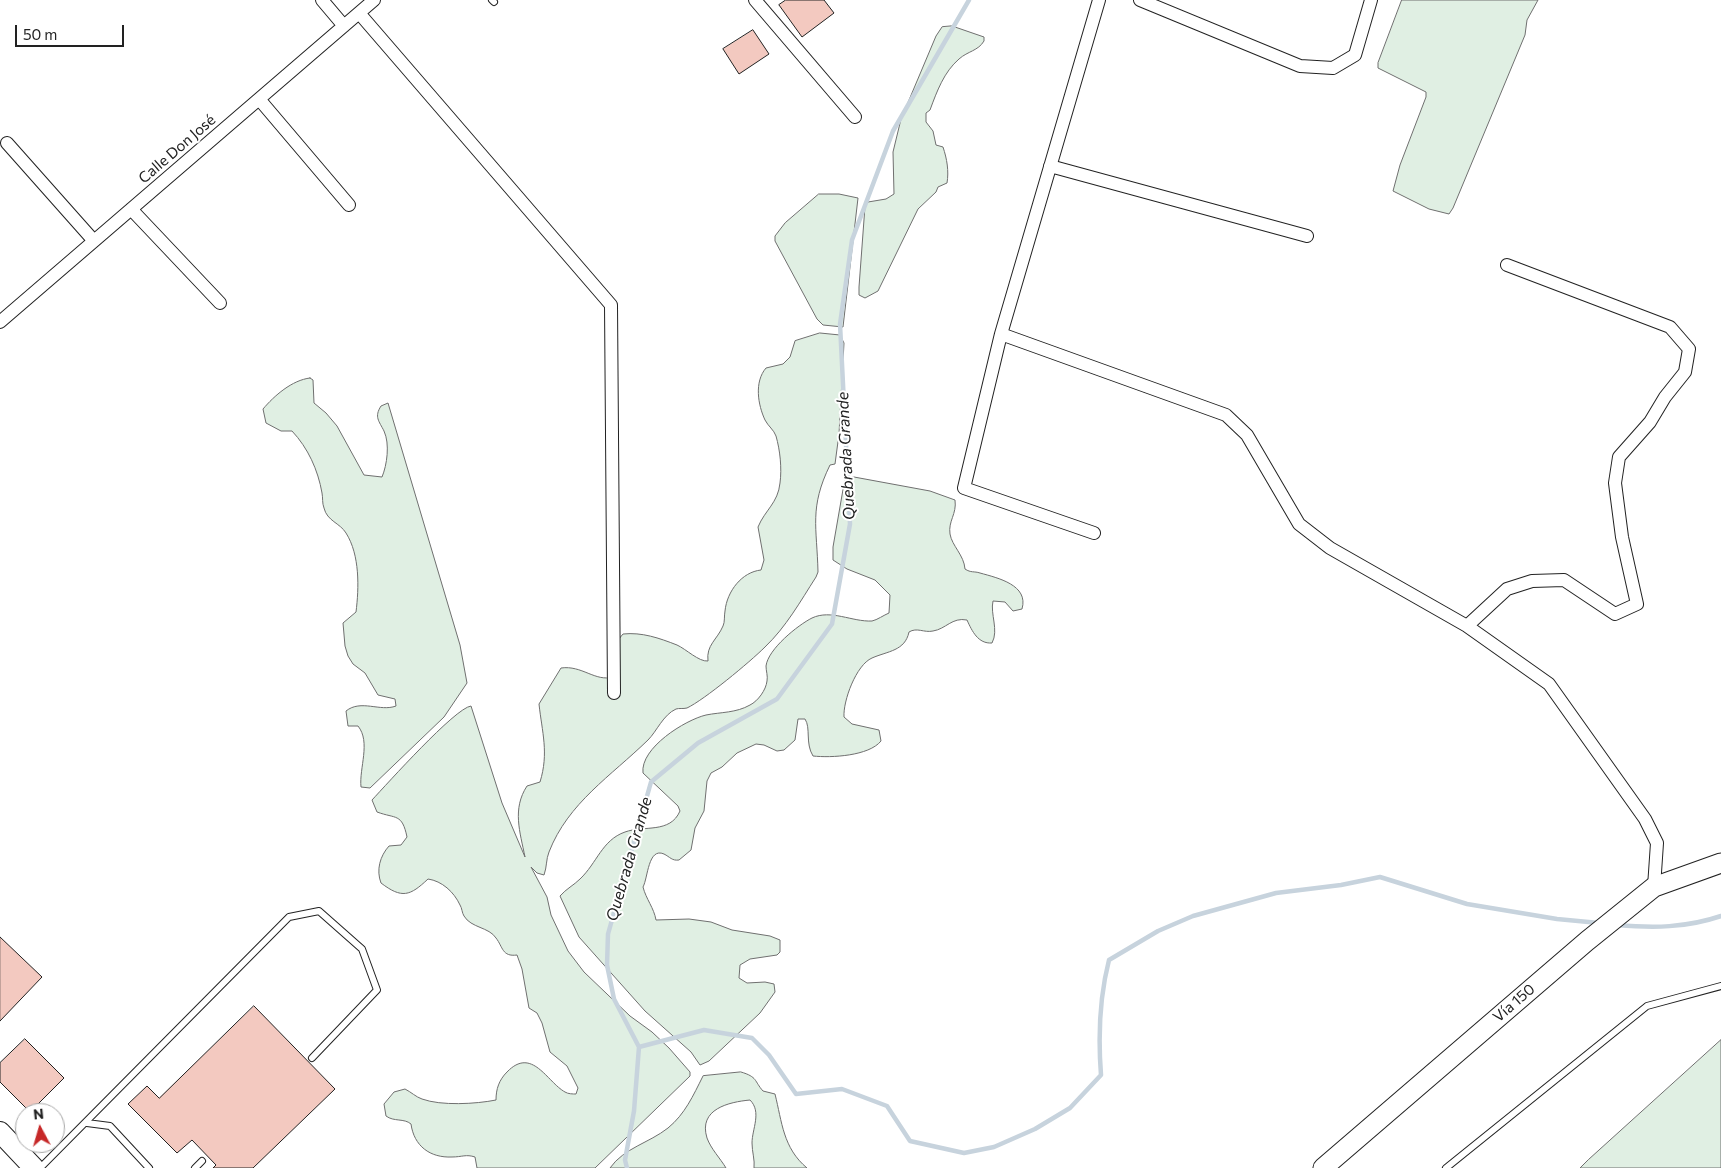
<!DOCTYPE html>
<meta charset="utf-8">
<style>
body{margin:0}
#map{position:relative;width:1721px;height:1168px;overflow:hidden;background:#fff;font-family:Commissioner,sans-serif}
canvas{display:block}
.north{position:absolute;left:15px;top:1103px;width:50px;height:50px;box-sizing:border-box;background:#fff;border:1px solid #a7a7a7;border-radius:50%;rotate:354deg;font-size:14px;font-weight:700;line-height:20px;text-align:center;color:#222}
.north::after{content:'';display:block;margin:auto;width:18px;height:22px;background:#c62828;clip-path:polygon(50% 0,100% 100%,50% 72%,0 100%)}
.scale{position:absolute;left:15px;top:25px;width:109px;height:22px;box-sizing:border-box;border:2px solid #222;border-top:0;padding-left:6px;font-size:15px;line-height:18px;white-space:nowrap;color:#222;-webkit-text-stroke:4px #fff;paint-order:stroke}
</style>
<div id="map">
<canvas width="1721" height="1168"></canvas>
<div class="north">N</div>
<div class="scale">50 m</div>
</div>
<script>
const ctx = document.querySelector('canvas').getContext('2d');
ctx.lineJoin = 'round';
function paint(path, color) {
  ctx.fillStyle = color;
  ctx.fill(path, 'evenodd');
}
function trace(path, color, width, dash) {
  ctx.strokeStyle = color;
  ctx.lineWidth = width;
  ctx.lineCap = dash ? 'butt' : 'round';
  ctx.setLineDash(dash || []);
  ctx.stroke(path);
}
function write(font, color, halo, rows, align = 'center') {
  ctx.font = font + ' Commissioner,sans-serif';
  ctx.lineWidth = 4;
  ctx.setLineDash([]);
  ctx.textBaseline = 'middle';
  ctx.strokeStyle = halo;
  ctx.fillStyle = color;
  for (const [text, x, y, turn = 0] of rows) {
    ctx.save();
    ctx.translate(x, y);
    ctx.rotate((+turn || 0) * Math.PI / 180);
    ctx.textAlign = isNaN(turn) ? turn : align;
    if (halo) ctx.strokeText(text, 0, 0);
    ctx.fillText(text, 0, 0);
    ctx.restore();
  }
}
const green = new Path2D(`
 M1402,0H1538L1527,20L1525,35L1453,208L1449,214L1429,209L1393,191L1400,165L1426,97V92L1378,68V63Z
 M952,26L984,37V41C978,51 968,51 959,59C944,72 937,91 930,110L926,113V122L933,131L936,145L943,147C947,159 949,171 947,183L938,187L936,192L918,209L878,291L865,298L859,295V287L865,206L868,202L886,199L894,194L893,152L901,119L936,36L942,27Z
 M819,194H839L858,198L843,327L823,325L817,319L775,241V236L785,223Z
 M820,333L840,335L844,343L839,434L835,464L830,465C809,508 817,527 818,572L816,577C800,602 786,627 765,647C750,662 704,700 687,708C683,709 679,708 676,709C663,715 657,731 648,740C611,776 568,803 549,852C546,859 547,867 544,875L537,873L531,867L547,897L551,915L568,951L584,972L630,1016L652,1032L669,1048L690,1072V1076L595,1168H477L475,1157C466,1154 462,1157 452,1157C430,1158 414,1146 411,1124C404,1118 394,1122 386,1116L384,1104L394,1092L405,1089C411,1092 416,1097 422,1099C441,1106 476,1104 496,1100C496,1089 499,1080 507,1072C532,1046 547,1082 565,1092C568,1094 573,1094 576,1094L578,1088L567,1066L550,1052L542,1023L537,1013L529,1008L522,969L517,955C502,957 503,947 496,938C489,927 471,928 464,916C462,913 462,908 460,905C454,892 442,881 428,879C410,896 402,899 381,883C376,870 380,856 389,846L401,845L407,837C402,813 396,819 377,812L372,800C387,784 455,708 471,706L502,803L525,857C520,832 512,809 527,786L540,782C549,753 542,732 539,704L561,668C582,665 595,682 613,677L618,640L623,634C642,632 659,638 677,645C686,649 699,662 708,661C706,645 717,640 723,626C725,622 724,616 725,611C727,591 742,572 761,570L764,560L758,527C765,510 778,503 780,483C782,468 780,450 776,436C774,430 768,426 765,420C758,405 754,382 766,368L783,364L790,357L795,341Z
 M310,378L313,380L314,403L326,413L337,426L364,475L382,477C387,465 390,444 384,431C379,421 374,417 381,406L388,403L460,645L467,683L444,717L370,788L361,787C359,768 371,742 358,726H348L346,711C361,699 380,712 396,706L395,699L378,695L365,673L353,664L348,656L345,646L343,623L356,612C359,588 360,555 346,533C340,523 327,521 324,508C322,503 323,498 322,493C318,470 308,448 292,431H281L266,423L263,409C274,396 292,380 310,378Z
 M854,477L930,491L955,500C957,514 948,521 950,534C952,546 964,555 965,569C971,573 974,571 980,573C998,578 1029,585 1022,609L1013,611L1005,602L993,601C990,614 999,630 992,643C978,644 972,631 967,620C952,617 946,629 933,631C924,633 917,627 909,632C905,651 888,651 872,658C856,665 843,701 844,717L852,724L879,730L881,741C869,756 831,758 813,756C805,743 811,728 805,719H798L795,740L784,750L777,751L764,745L756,744L737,753L722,767L711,773L707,781L704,811L695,828L691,850L679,860C672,861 670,857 664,854C648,847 648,878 643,887C646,899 654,908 656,920L689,919L711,922L732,930L770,936L780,940V952L777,955L750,959L740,965L739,978L747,983L765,982L774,984L775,992L760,1013L709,1061L700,1065L691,1052L645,1011L579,937L560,896C566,889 574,885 580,879C597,863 602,840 625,832C644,825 670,834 680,811L678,806L643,773C640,748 685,720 706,715C721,712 736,713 750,705C758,701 766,690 767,681C768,676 766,671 766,666C768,649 798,625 812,618C831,609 852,622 872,621C877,620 884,615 889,613L890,595L875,580L847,569L833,560V547L845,478Z
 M1721,1040V1168H1580L1588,1160Z
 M741,1072C758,1077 754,1081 763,1091L775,1094C782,1122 783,1148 807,1168H754C755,1160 752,1152 752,1143C752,1129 762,1112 750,1100C729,1102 698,1109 707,1138C711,1149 720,1158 726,1168H610C624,1148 649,1143 668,1128C685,1114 693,1096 703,1076Z`);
paint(green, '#e0efe3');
trace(green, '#6f6f6f', 1);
trace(new Path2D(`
 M1617,925C1653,928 1686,928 1721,916
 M639,1047L704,1030L752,1038L769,1055L796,1094L842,1089L887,1106L910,1141L964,1153L994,1147L1035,1129L1070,1108L1101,1075C1098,1036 1099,999 1109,960L1158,931L1193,916L1276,893L1341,885L1380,877L1467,904L1557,919L1599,923
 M627,1168L625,1160L634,1111L639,1047L614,999L607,965L608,934L651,782L698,743L777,699L832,624L850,524L840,324L852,240L893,131L969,0`), '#c7d3dd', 4.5);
const building = new Path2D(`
 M786,0H824L834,13L802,37L779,5Z
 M753,30L769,54L739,74L723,49Z
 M0,937L42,977L0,1021Z
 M254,1006L335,1089L253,1168H213L216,1165L192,1140L177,1153L128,1104L147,1086L159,1098Z
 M25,1039L64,1078L30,1112L0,1082V1063Z`);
paint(building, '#f3c9c0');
trace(building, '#222', 1);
const lane = new Path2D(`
 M492,0L494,2
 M87,1123L110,1126L149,1168
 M40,1168L289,917L319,911L362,949L377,990L312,1058
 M195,1168L202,1161
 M1446,1168L1647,1006L1721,986`);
const street = new Path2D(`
 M322,0L344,26
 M755,0L855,117
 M1099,0L1001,334L1226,415L1247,435L1299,524L1330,548L1467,626L1549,684L1645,819L1657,843L1654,887
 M1140,0L1300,66L1333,68L1355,55L1371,0
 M359,13L611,305L614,693
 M259,99L349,205
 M7,143L94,241
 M1050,166L1307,236
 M131,209L220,303
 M0,322L374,0
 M1001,334L964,488L1094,533
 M1467,626L1507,589L1532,581L1564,580L1615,614L1637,604L1622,537L1615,483L1619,457L1650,422L1665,397L1685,372L1689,349L1670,327L1507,265`);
const secondary = new Path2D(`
 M1323,1168L1587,941L1654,887L1721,863`);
const primary = new Path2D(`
 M0,1132L34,1168`);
trace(lane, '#222', 8);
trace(street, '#222', 14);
trace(secondary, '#222', 21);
trace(primary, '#222', 22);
trace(lane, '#fff', 6);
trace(street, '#fff', 12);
trace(secondary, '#fff', 19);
trace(primary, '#fff', 20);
write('15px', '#222', '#fff', [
 ["Calle Don José",177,149,-41],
 ["Vía 150",1514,1003,-41]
]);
write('italic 16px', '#222', '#fff', [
 ["Quebrada Grande",846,456,-93],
 ["Quebrada Grande",629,859,-74]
]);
</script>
